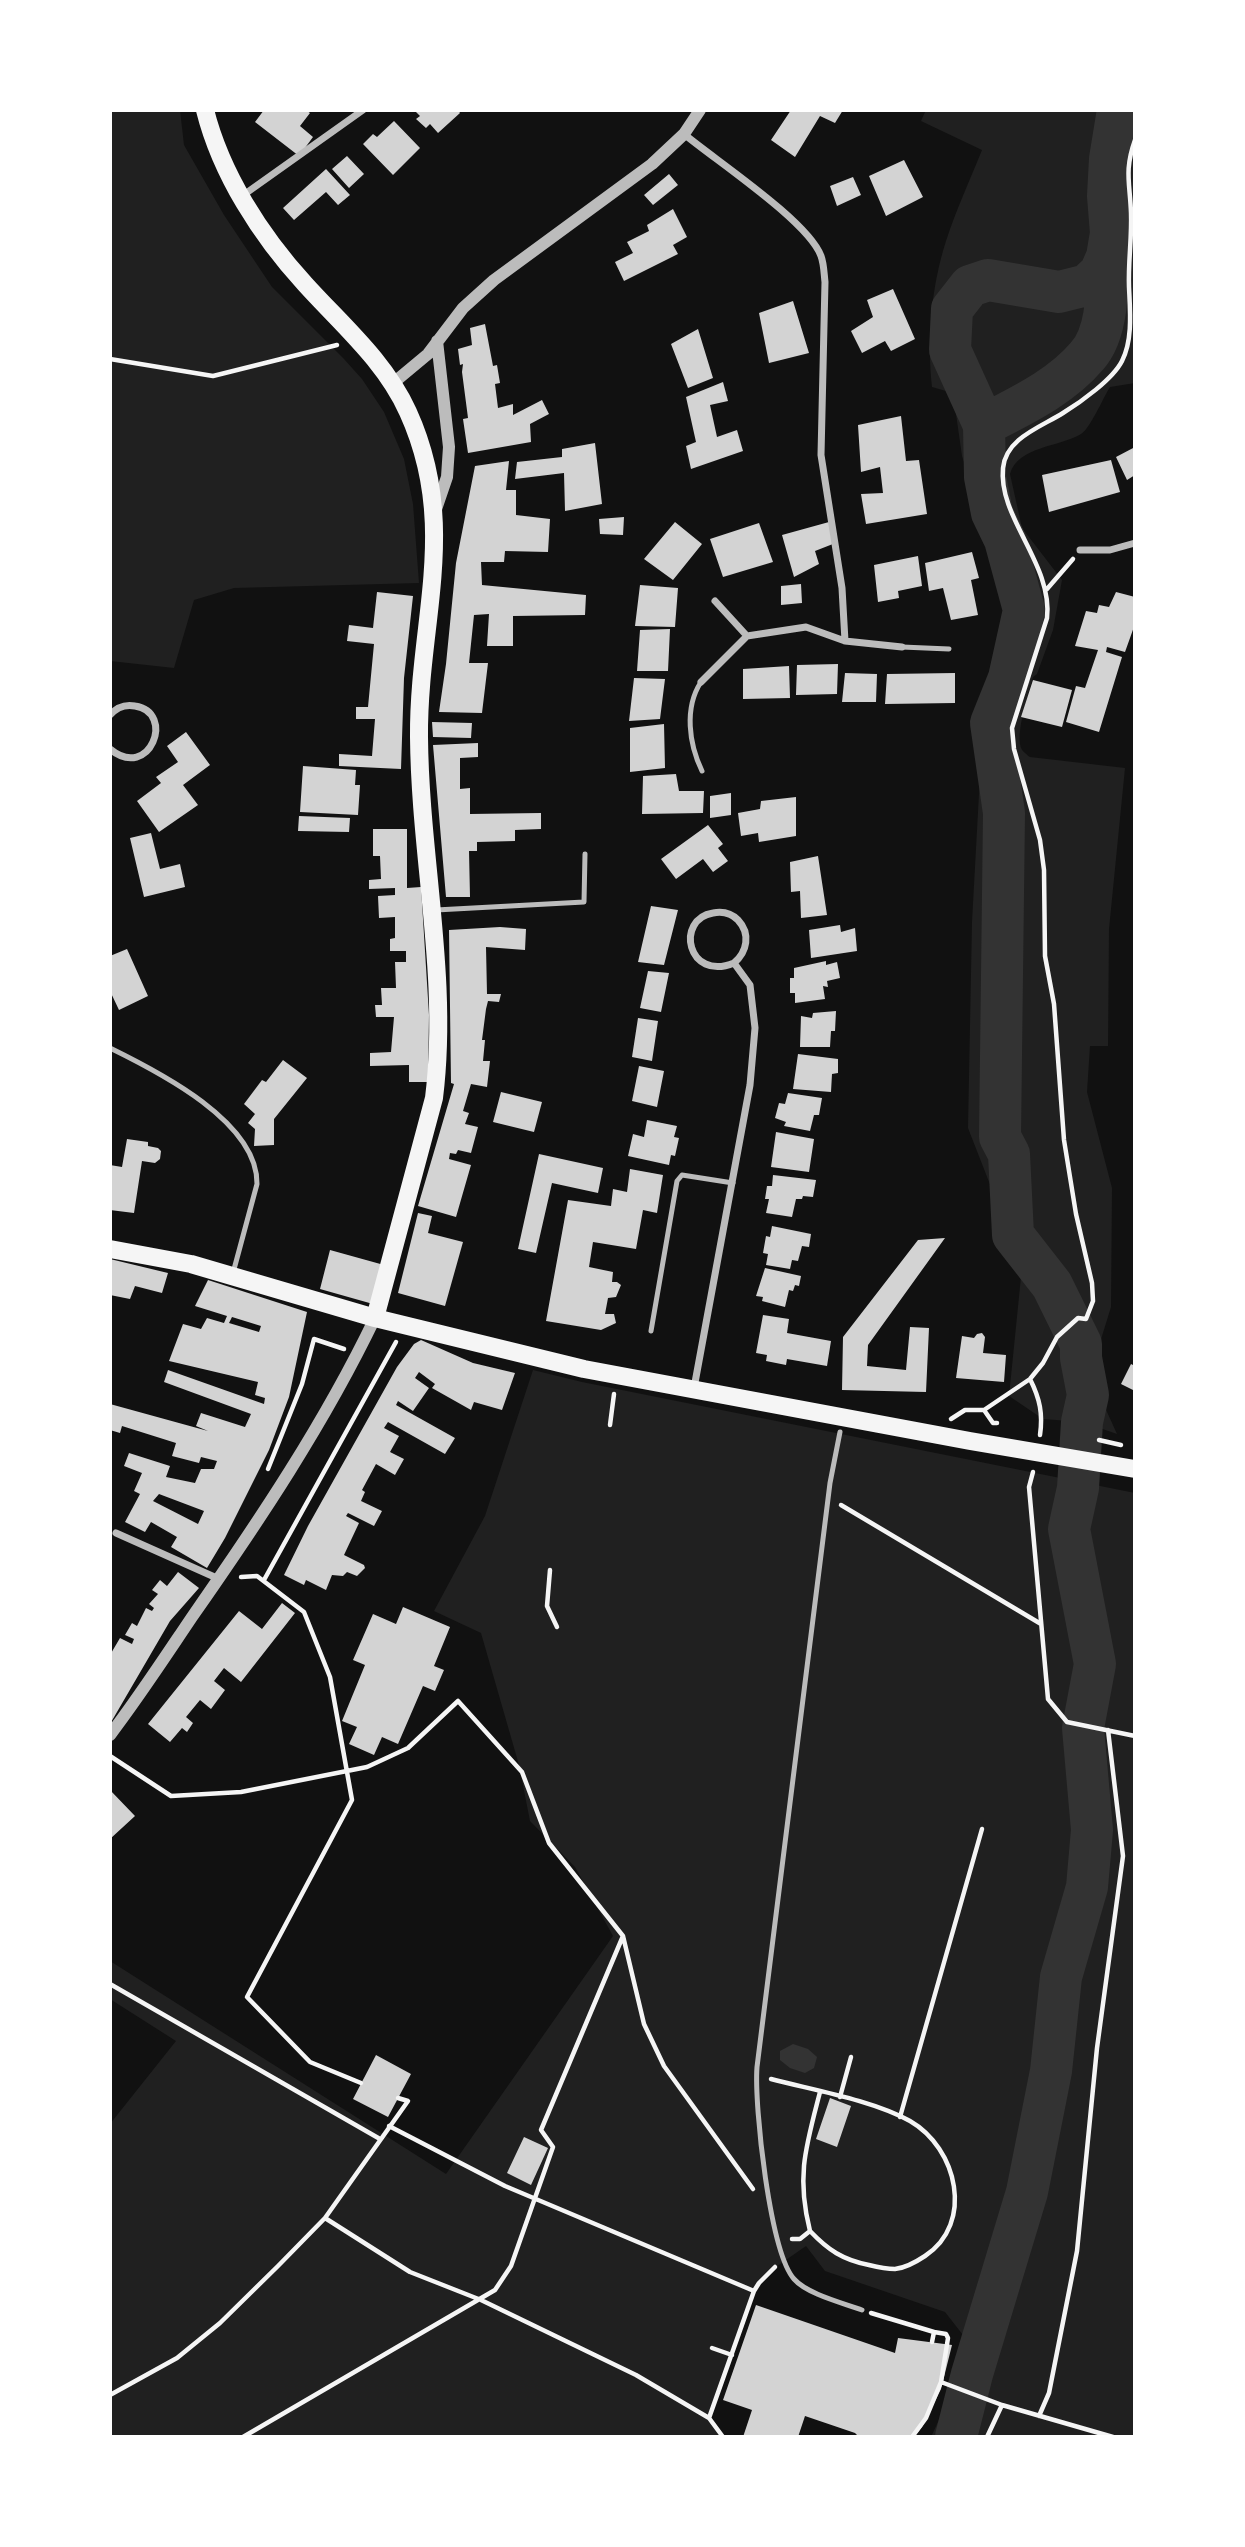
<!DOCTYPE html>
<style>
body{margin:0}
#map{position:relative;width:1245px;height:2547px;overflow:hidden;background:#111;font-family:Merriweather,serif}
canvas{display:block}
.frame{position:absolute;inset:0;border:112px solid #fff;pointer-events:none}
</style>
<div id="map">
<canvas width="1245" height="2547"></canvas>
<div class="frame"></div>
</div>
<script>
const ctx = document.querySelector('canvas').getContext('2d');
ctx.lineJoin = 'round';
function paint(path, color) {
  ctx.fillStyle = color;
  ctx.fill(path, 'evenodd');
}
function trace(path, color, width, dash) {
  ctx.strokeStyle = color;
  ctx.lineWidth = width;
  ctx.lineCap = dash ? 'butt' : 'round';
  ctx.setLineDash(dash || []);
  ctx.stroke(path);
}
paint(new Path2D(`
 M110,110H180L184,145L224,215L272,287L344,359L362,379L384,412L404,459L413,504L419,583L234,588L194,600L174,668L110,661Z
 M926,110H1135L1133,171L1135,182V383L1110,387C1103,398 1090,429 1081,434C1060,447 1018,446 1010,474L1022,528L1062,580L1053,630L1037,674L1033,677C1029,693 1014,735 1022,750C1023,751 1028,756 1030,757L1125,768L1109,929L1108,1046H1090L1087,1092L1112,1188L1111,1307L1098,1349V1392L1117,1434L1082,1422L1043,1419L1009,1396L1021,1277L1008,1246L991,1187L968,1128L972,922L981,757L985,707L1008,629L1012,603L1009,590L986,531L962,456L953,393L932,387C927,339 931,288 946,241C956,210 970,180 982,150L921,121Z
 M533,1370L582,1382L1135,1493V2437H931L951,2394L963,2335L945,2312L825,2271L806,2246L770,2271L759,2283L709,2418L723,2437H110V2124L176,2041L110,1999V1961L446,2174L613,1936L575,1867L530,1821L519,1765L481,1633L434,1611L485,1516Z`), '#202020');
paint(new Path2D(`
 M793,2044L808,2049L817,2057L814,2068L805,2073L790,2068L780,2060V2051Z`), '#333');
trace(new Path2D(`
 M984,425C1020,406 1060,388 1087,356C1108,333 1108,287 1107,257
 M956,2437L972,2374L1027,2192L1051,2071L1061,1977L1087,1887L1092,1830L1083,1728L1095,1664L1069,1529L1078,1488L1082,1422L1088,1395L1081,1358V1344L1052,1285L1013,1235L1009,1154L1000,1137L1004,813L991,723L1009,678L1024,610L1005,540L992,513L985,477L984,425L950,350L952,309L970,286L988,280L1059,292L1087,285L1100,273L1107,257L1111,233L1108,196L1110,159L1118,110`), '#333', 42);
paint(new Path2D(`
 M264,110H306L310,113L300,126L313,137L299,156L255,122Z
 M418,110H458L460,113L438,133L430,124L426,128L416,119L420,116L416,112Z
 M791,110H843L835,123L820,116L795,157L771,140Z
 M394,121L420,148L393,175L363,144L373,134L377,137Z
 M347,156L364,174L349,188L332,169Z
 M904,160L923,197L886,216L869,176Z
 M326,169L350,195L338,205L326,192L294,220L283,208Z
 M669,174L678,185L653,205L644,195Z
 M853,177L861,195L837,206L830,186Z
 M673,209L687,237L673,245L678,254L624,281L615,262L633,253L627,242L649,231L647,225Z
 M893,289L915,339L891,351L885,341L862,353L851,331L873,317L867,300Z
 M793,301L809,353L769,363L759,313Z
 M485,324L493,366L497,365L500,383L495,384L498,408L513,404V415L542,400L549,414L530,424L531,442L468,453L463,419L468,418L462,372L463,364L460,365L458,349L472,345L470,328Z
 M698,329L713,378L688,388L671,344Z
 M723,382L728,401L710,405L717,437L737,430L743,451L691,469L686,446L696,442L686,397Z
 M901,416L906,461L919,460L927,514L866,524L861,494L883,493L880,467L861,472L858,425Z
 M595,443L602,504L565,511L564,473L515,479L517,462L562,457V449Z
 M1135,447V475L1127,480L1116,457Z
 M1111,460L1120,492L1049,512L1042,475Z
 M509,461L506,490H516V515L550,519L548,552L505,551L504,562H481L482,585L586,595L585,615L513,616V646H487L489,614L474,615L469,663H488L482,713L439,712L446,664L456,563L475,466Z
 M624,517L623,535L600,534L599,519Z
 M675,522L702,544L673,580L644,559Z
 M829,522L838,542L815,551L819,564L794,577L782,535Z
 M759,523L773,562L723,577L710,539Z
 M972,552L979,578L971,580L978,615L951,620L943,588L929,591L925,563Z
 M918,556L922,586L898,591L899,598L878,602L874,565Z
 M801,584L802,603L781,605V586Z
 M640,585L678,588L675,627L635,626Z
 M377,592L413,596L404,678L401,769L339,766V754L372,756L375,719H356V707H368L374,644L347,641L349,625L373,628Z
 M1116,592L1135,597V624L1125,652L1107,647L1106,652L1122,657L1099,732L1066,722L1076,686L1085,688L1098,650L1075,646L1086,611L1097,613L1099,605L1109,607Z
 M670,629L668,671H637L640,630Z
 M838,664L837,694L796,695L797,665Z
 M789,666L790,698L743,699V669Z
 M845,673L877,674L876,702H842Z
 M955,673V703L885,704L887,674Z
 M634,678L665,679L660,719L629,721Z
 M1033,680L1072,690L1062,727L1021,717Z
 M432,722L472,723L471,738L433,737Z
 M664,724L665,768L630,772V728Z
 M186,732L210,765L183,785L198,805L159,832L137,801L161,783L156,777L178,762L167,746Z
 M478,743V757L460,758V789L470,788V814L541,813V829L515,830V841L477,842V851H469L470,897H446L433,745Z
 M303,766L356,770L355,785H360L358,815L300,812Z
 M676,774L679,791H704L703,813L642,814L643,776Z
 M731,793V815L710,818V796Z
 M796,797V836L759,842L758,833L741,836L738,813L760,809L761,801Z
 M299,816L350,818L349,832L298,831Z
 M708,825L723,844L718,848L728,861L713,872L703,859L676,879L661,859Z
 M373,829H407V888L421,887L429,1015L428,1082H409V1065L370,1066V1053L391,1052L394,1017H376L375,1005H382L381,988H396L395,962H406V951H390V939L395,938V917L379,918L378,896L395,895V888L369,889V880L381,879L380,856H373Z
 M151,833L160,869L180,864L185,887L144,897L130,838Z
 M818,856L827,915L801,918L800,891L791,892L790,862Z
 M651,906L678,910L664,965L638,962Z
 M840,925L841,932L855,928L857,951L811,958L809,930Z
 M500,927L526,929L525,950L486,947L487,994H501L499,1002L488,1001L486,1009L482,1040H485L483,1061H490L487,1087L471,1084L463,1111L469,1113L465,1124L478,1127L471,1153L458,1150L456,1154L450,1153L449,1159L471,1165L456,1217L418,1206L454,1084L451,1083L449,930Z
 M127,949L148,996L119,1010L110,991V956Z
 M826,961V965L837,962L840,978L827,981L828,987L823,986L825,999L795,1003V993H790V978H794V968Z
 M648,971L669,973L661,1012L640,1008Z
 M836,1011L835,1031H831L830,1047H800L801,1016L812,1018L813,1013Z
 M638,1018L658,1021L652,1061L632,1057Z
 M798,1054L838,1059V1073L832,1074L831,1092L793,1089Z
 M283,1060L307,1078L274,1119V1145L254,1146L255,1129L248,1123L255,1114L244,1104L262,1080L266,1082Z
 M639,1066L664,1071L657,1107L632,1101Z
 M501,1092L542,1102L534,1132L493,1122Z
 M788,1093L822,1098L819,1115H814L810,1131L784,1126L786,1122L775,1118L779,1103L785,1104Z
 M647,1120L677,1126L674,1137L679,1138L675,1156L671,1155L669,1165L628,1156L633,1134L644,1137Z
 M776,1132L814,1139L809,1172L771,1167Z
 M127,1139L148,1142V1146L158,1148L161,1151L160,1159L155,1163L142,1161L134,1213L110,1210V1165L122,1167Z
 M539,1154L603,1168L598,1193L552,1183L536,1253L518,1249Z
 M630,1169L663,1175L657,1213L643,1210L636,1249L593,1242L589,1267L613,1272L612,1282H617L621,1285L616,1297L608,1298L605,1314H614L616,1323L601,1330L546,1321L568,1200L611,1206L613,1189L627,1192Z
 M773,1175L816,1180L813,1197L803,1196L802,1199H796L792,1217L766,1213L769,1199H765L767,1186H772Z
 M418,1213L432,1216L428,1233L463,1242L445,1306L398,1293Z
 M772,1226L811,1234L809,1247L802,1246L798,1261L792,1260L790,1269L766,1265L768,1254L763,1253L766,1236L770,1237Z
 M945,1238L868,1345L867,1366L906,1370L910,1327L929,1328L926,1392L842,1390L843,1337L918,1240Z
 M330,1250L384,1265L373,1304L320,1289Z
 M110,1259L168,1273L162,1293L135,1286L130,1299L110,1295Z
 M765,1268L801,1276L799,1286L795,1285L793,1291L789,1290L785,1307L762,1301L763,1297L756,1296Z
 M208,1280L307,1312L289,1397L269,1450L225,1538L207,1568L171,1547L177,1537L151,1522L145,1532L125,1522L140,1494L134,1491L142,1473L124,1466L129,1453L170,1466L166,1477L195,1483L201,1469H214L217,1461L201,1457L199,1463L172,1456L176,1443L122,1426L120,1433L110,1430V1404L208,1431L196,1426L201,1413L245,1427L251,1414L164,1382L168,1370L264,1404L265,1398L255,1395L258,1382L169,1361L183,1324L201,1329L207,1318L224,1323L227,1316L195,1306ZM232,1317L261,1326L259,1332L229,1323ZM159,1494L204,1511L198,1524L153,1501Z
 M763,1315L789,1319L787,1333L831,1341L827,1366L787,1359L786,1365L766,1361L767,1355L756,1353Z
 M982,1333L985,1337L983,1353L1006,1355L1004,1382L956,1378L962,1336L974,1338L977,1334Z
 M421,1340L473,1363L515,1373L502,1410L474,1402L471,1410L432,1388L435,1384L419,1372L415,1378L429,1388L413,1411L398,1401L396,1405L455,1438L445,1454L388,1422L384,1428L399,1436L390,1452L404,1459L395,1475L376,1464L362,1490L365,1492L361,1501L382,1511L374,1526L348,1513L346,1516L359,1523L344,1555L364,1565L365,1568L357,1576L347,1572L343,1576L332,1575L326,1590L306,1580L304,1585L284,1575L308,1526L397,1367L414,1344Z
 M1131,1364L1135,1366V1391L1121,1384Z
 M178,1572L199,1588L170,1621L110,1724V1655L120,1638L132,1644L134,1639L125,1635L132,1623L137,1626L146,1608L152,1611L154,1608L149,1604L158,1594L152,1590L160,1580L167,1586Z
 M282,1603L295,1613L241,1682L224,1668L214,1681L225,1690L211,1709L200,1700L186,1717L193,1723L187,1732L182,1728L170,1742L148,1724L239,1611L262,1629Z
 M403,1607L450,1627L434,1666L444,1670L435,1691L423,1686L398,1744L382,1737L374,1755L349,1744L357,1727L342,1721L365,1665L353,1660L373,1614L396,1624Z
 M110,1790L135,1816L110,1839Z
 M376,2055L411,2074L388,2117L353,2099Z
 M830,2098L851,2106L837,2147L816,2139Z
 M524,2137L548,2148L531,2185L507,2173Z
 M756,2305L895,2353L898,2338L952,2345L941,2389L922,2427L914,2437H859L855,2433L805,2416L798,2437H743L752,2410L723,2400Z`), '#d3d3d3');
trace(new Path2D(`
 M110,359L213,376L337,345
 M1047,589L1073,559
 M1030,1379C1040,1399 1043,1414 1040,1435
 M984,1410L993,1423H997
 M951,1419L965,1410H984L1030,1379L1043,1363L1057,1337L1078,1318L1086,1319L1093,1301L1092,1283L1076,1214L1064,1140L1054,1004L1045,956L1044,870L1040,840L1014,749L1012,728L1047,618C1053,564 998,518 1003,468C1006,438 1041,427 1063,413C1081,402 1113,379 1122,361C1133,340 1130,310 1129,287C1128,262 1132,238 1131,213C1130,183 1124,171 1135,140
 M610,1425L614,1394
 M1099,1440L1121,1445
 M268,1469L302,1384L314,1339L344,1349
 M1033,1472L1029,1487L1048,1699L1067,1722L1135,1736
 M841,1505L1041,1624
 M550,1570L547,1606L557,1627
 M241,1577L257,1576L304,1612L330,1677L352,1800L247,1997L310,2062L361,2083
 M264,1580L396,1342
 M110,1756L171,1796L241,1792L367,1767L408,1748L458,1701L522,1772L549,1843L623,1936L541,2130L553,2147L511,2266L495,2290L243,2437
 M623,1936L644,2024L664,2066L753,2189
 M110,1984L380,2139
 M771,2079C813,2090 872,2100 910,2121C957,2148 975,2223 925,2256C916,2262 906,2268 895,2269C887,2269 877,2267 869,2265C843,2260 828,2250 810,2231L800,2239H792
 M840,2097L851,2057
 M900,2117L982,1829
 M389,2126L505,2186L754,2291
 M325,2218L410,2272L481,2300L636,2375L709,2418L723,2437
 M810,2231C796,2176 806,2146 820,2092
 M871,2313L934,2332L932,2342
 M934,2332L946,2334L948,2338L941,2382L1002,2405L1113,2437
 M712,2348L732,2355
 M110,2395L177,2358L220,2323L278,2266L325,2218L408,2101L398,2098
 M1039,2416L1049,2393L1077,2251L1097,2048L1123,1856L1108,1730
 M709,2418L754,2291L759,2283L775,2267
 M912,2437L926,2418L941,2382
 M987,2437L1002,2405`), '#f5f5f5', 4.5);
trace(new Path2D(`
 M902,647L949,649
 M701,682C684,708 689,744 702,771
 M436,910L584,902L585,854
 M110,1048C159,1072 258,1122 257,1184L233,1273
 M651,1331L677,1181L682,1175L733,1183
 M840,1432L830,1483L757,2067C754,2106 770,2252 794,2279C807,2294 843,2303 862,2310`), '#bcbcbc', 5);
trace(new Path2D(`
 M684,134C715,160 808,221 821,256C824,264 824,274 825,282L821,455L842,588L845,641
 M242,196L363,110
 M1080,550H1110L1135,543
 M715,601L747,636
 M701,682L747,636L806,627L845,641L902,647
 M110,715C117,707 125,704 135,706C176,712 150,782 110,749
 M694,1388L750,1085L755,1028L750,985L734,963C687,982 675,919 713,913C723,911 731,913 738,920C751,934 747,952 734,963
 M116,1533L219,1579`), '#bcbcbc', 7);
trace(new Path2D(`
 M392,384L428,354L463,308L494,280L652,164L684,134L700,110
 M435,512L447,477L449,447L437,341
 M110,1735C139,1697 165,1657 192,1617C259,1521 324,1424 375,1318`), '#bcbcbc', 12);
trace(new Path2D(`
 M205,110C221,174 261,236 305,284C342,325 385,361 408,412C460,526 418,621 419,737C420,858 449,977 434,1098L375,1318
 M110,1249L191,1264L375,1318L584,1369L970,1441L1135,1469`), '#f5f5f5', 18);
</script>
